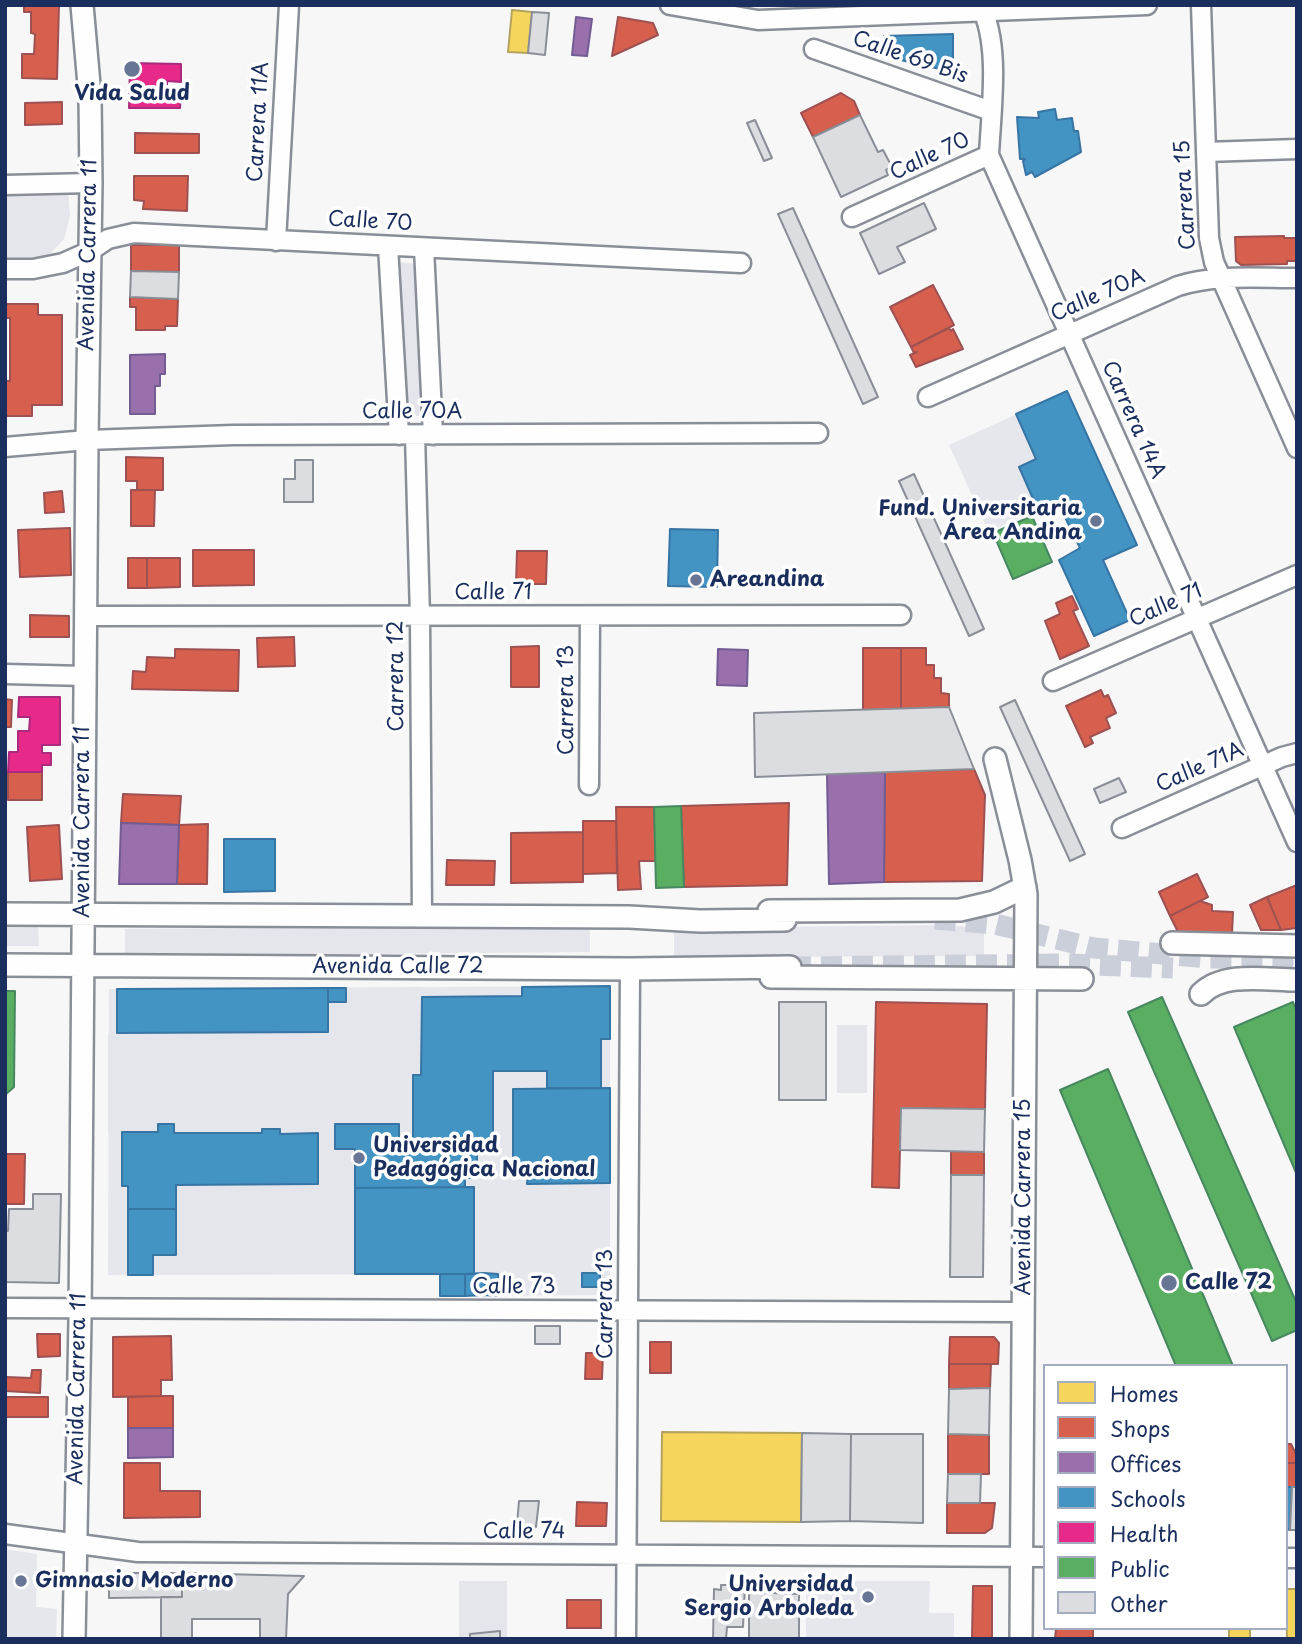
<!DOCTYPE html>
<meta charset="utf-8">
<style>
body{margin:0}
#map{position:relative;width:1302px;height:1644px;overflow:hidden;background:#f7f7f8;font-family:"Playpen Sans",sans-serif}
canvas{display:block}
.frame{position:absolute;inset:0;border:7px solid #1b2f5e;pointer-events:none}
.legend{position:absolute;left:1043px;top:1364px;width:245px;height:266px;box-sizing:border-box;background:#fff;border:2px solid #a4acbf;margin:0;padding:9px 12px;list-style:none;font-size:21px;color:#1b2f5e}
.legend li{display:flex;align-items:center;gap:14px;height:35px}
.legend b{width:35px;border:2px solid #a4acbf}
</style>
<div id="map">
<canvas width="1302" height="1644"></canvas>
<div class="frame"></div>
<ul class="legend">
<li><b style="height:19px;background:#f6d55c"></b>Homes</li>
<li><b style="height:19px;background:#d6604d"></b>Shops</li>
<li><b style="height:19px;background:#9970ab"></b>Offices</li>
<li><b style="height:19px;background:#4393c3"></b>Schools</li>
<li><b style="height:19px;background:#e7298a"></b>Health</li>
<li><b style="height:19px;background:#5aae61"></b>Public</li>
<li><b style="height:19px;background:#dcdde0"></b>Other</li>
</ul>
</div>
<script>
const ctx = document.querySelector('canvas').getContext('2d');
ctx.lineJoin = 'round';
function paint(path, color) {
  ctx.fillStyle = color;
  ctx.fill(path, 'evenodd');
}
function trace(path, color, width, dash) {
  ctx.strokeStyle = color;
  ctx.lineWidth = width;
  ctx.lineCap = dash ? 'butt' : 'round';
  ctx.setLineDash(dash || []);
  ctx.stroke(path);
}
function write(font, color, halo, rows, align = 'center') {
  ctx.font = font + ' "Playpen Sans",sans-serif';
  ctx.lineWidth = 7;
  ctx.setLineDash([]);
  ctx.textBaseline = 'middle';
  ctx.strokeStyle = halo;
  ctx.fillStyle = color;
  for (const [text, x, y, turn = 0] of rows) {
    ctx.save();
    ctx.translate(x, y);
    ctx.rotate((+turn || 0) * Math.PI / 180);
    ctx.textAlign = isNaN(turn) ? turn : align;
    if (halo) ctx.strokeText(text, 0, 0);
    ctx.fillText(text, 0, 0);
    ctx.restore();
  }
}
paint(new Path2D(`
 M1067,391L1137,545L1104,561L1130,620L1094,636L1059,560L1079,548L1057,501L989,532L949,445Z
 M610,986V1250H603V1262L610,1263V1295L440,1296L439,1274L108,1275L109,989Z
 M5,1549L37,1554L36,1607L57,1609L56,1639H5Z
 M806,1581H930L929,1613H954V1639H806Z`), '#e6e7ec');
paint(new Path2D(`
 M68,189L70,216L64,239L45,259H5V192Z
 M398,262L419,264L426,416H405L395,265Z
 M5,925H38L39,946H5Z
 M590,925V952L125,956V929Z
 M950,925L984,929V956L674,957V928Z
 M421,987V1075L413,1076V1144H399L398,1124L335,1125V1149H355V1274L153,1275V1255H176V1185L318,1184V1134H280L279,1129H262V1133H174L158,1124V1132L108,1133V1033L327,1032L328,988Z
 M837,1025H867V1093H837Z
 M459,1581H507V1639H459Z`), '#e5e6ec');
const homes = new Path2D(`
 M512,10L532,12L528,53L508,52Z
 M662,1432L802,1433L801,1522L661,1521Z
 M1286,1589H1297V1639H1287Z
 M1229,1628H1250V1639H1229Z`);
paint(homes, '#f6d55c');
trace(homes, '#b4a35d', 2);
const shops = new Path2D(`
 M24,5H59L57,79L22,78V54H34L35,34L31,33V12H24Z
 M618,17L653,23L658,35L612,56Z
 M841,93L854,101L860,115L813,137L801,113Z
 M62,102V124L25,125V103Z
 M135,133L199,134V153H135Z
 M134,176H188L187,211L143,209L144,201L134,200Z
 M1284,236V238H1296V261H1287V264L1241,265L1236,261L1235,237Z
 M131,245H179V272L131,271Z
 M933,285L954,325L911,347L890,307Z
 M130,297L178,299L177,326H165V330H136V307H130Z
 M5,304H38V315H62V405H32V416H5V381H10V318H5Z
 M949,328L951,331L953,329L963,349L916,367L910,355L917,352L914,353L911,347Z
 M126,457L163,458V490H137V481H126Z
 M131,490H155L154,526H131Z
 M62,491L64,512L45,513L44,493Z
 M70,528L71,575L20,577L18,530Z
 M193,550H254V585L193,586Z
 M517,551H547L546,584H516Z
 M128,558H147V588H128Z
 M147,558H180V587L147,588Z
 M1072,596L1078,609L1073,611L1089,646L1060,659L1045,621L1060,614L1056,603Z
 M30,615L69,616V637H30Z
 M294,637L295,666L258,667L257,638Z
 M539,646V687H511V647Z
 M863,648H901V709L863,710Z
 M901,648H926V665H934V678H941V693L949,694V707L901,709Z
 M175,649L239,650L238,691L132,689L133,671L146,672L147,657L175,658Z
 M1101,690L1104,697L1108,695L1116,713L1106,718L1110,728L1090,737L1093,743L1085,747L1066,706Z
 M5,699L12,700L11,727H5Z
 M974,769L985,795L982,881L884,882L885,772Z
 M8,772H42V800H8Z
 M123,794L181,796L179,825L121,823Z
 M789,803L787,885L684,887L681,806Z
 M616,807H654L656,861H639L641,889L618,890Z
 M583,821H616L617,873L583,874Z
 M208,824L207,884H177L179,825Z
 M59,825L62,879L30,881L27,827Z
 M583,832V882L511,883V833Z
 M447,860L495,861L494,885H446Z
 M1197,874L1208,897L1170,916L1159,892Z
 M1297,885V928L1281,930L1267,897Z
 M1267,897L1281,930H1261L1250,905Z
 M1200,901L1212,905V911L1233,912L1232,934L1178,932L1170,916Z
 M876,1002L987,1004L985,1109L901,1108L899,1188L872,1187Z
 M951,1151L984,1152V1175H951Z
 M5,1154H25L24,1204H5Z
 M37,1334H60V1356L38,1357Z
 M171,1336L172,1380H161V1396L113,1397V1337Z
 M950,1337H994L999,1343L998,1364H949Z
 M650,1342H671V1373H650Z
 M586,1353H603L602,1379H585Z
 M949,1364H991L990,1388L949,1389Z
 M32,1370H41L40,1393L5,1391L6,1377L31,1378Z
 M161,1396H173V1428H128V1397Z
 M5,1397H48V1417H5Z
 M948,1434L989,1435V1474H948Z
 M1286,1444H1291L1297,1456V1463H1286Z
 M124,1463H160V1491H200V1517L124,1518Z
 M1286,1463H1297V1487H1286Z
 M577,1502L607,1503L606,1526H576Z
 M947,1503H995L992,1528L985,1533H947Z
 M973,1586H992V1639L972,1638Z
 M567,1600H601V1628H567Z
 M1056,1628H1104L1093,1629V1639H1055Z`);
paint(shops, '#d6604d');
trace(shops, '#9e5152', 2);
const offices = new Path2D(`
 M576,17L592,19L587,56L572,55Z
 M165,354V374H160V386H155V414H130V355Z
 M718,649L748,650L747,686L717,685Z
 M885,772L884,882L829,884L827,774Z
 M121,823L179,825L177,884H119Z
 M128,1428H173V1457L128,1458Z`);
paint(offices, '#9970ab');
trace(offices, '#735c94', 2);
const schools = new Path2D(`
 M953,34V72L883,56L884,36Z
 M1055,109L1057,120L1072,118L1074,131H1078L1081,152L1035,177L1032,172L1026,175L1023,161L1025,159H1020L1017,117L1039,118L1038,112Z
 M1067,391L1137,545L1103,560L1130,620L1094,636L1059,560L1080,548L1057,501L1038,510L1019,467L1036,459L1016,414Z
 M670,529L718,530L717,587L668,586Z
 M224,839H275V891L224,892Z
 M610,986V1039H601V1088H547V1071H493V1143L413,1144V1075H421L422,997L522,996V987Z
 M328,988V1032L117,1033V989Z
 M328,988H346V1002H328Z
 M610,1088V1183L527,1184L528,1173H513V1089Z
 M158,1124H174V1133H262V1129H280V1134L318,1133V1184L176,1185V1209H128V1186H122V1132H158Z
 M335,1124H399V1144H477V1178H465V1187L355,1188V1149H335Z
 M474,1187V1274H355V1188Z
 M128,1209H176V1255H153V1275H128Z
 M484,1273V1295L465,1296V1274Z
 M484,1273L498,1274V1296L484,1295Z
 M582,1273H600V1287H582Z
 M440,1274H465V1296H440Z
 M1286,1487H1292L1290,1530L1286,1529Z`);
paint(schools, '#4393c3');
trace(schools, '#3775a5', 2);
const health = new Path2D(`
 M130,63L181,64V82L167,81V94H181L180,108H129Z
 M19,697H60V745H42V753H51V765H42V772H8L9,752H18V731H29L30,717H18Z`);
paint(health, '#e7298a');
trace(health, '#aa2b7d', 2);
const public = new Path2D(`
 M1032,516L1052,562L1013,579L993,533Z
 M681,806L684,887L656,888L654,807Z
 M5,991H15L14,1087L5,1095Z
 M1162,997L1297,1304V1330L1272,1341L1128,1012Z
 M1293,1002L1297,1012V1175L1234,1027Z
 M1108,1069L1122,1102L1233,1366H1176L1060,1090Z`);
paint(public, '#5aae61');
trace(public, '#478860', 2);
const building = new Path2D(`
 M532,12L549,13L545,55L528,53Z
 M860,115L878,152L883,150L892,167L886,170L888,175L841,197L813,137Z
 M755,120L772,158L764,161L747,123Z
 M924,203L936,229L897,247L905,262L879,274L860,233Z
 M793,208L878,397L863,404L778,214Z
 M131,271L179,272L178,299L130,297Z
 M295,460H313V502H284V479H295Z
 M914,474L984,629L969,636L899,481Z
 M1015,700L1085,854L1070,861L1000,707Z
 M949,707L974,769L755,777L754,713Z
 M1119,778L1126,792L1100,803L1094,789Z
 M779,1002H826V1100H779Z
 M901,1108L985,1109L984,1152L900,1150Z
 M951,1175H984L983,1277H950Z
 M33,1194H61L59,1283L5,1282V1231H8L9,1209H33Z
 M535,1326H560V1344H535Z
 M990,1388L989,1435L948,1434L949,1389Z
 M802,1433L851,1434L850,1521L801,1522Z
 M851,1434H923V1523L850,1521Z
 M948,1474H981L980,1503H947Z
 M1292,1487H1297V1530H1290Z
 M519,1501H539L536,1527L517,1524Z
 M109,1573H182V1597L109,1598Z
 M182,1573L304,1576L288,1594L286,1639H260V1619H192V1639H161V1597H182Z
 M721,1585H745L743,1627H727L726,1639H713L714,1589L721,1590Z
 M749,1592L799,1594V1639H749Z
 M500,1631V1639H470V1634Z`);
paint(building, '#dcdde0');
trace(building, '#8a8e97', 2);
trace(new Path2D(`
 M935,919L995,924L1094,948L1209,958L1297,960
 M790,967L1068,964L1173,968`), '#cbcfd9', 21, [21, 10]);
const minor = new Path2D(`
 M670,5L758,20L1147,5
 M980,5C1001,43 991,111 989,155L1297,842
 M1201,5L1209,238L1214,262L1297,448
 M814,49L991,111
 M1206,152L1297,149
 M5,185L91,183
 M852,217L989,155
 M276,241L289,5
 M388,246L399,435
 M424,248L433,435
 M5,269H33L63,263L90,251L108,239L134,233L741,263
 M928,397L1178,286C1216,274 1257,278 1297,278
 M415,435L420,617L422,916
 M5,447L87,440L233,435L818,433
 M85,616L901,615
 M5,674L85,676
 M1053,681L1297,575
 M589,785L590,616
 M1122,828L1282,757L1297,753
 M5,1308L1023,1312
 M5,1534L138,1552L1045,1557
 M1286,1558H1297
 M626,1639L630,969`);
const major = new Path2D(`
 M995,759L1020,860L1026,894L1021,1639
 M769,911L960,910L994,902L1025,887
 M5,914L629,917L700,921L785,920
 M1172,943L1297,946
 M5,965L630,969L790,967
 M771,977L1082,979
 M1201,994C1224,971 1267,980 1297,980
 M74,1639L80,1319L87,440L91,183L90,96L82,5`);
trace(minor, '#8a8e97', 23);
trace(major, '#8a8e97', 26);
trace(minor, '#fefefe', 18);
trace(major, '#fefefe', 21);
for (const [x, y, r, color] of [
 [132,69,9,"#687594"],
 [1096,521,7,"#687594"],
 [696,580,7,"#687594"],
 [359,1158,7,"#687594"],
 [1169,1283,9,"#687594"],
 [21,1581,7,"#687594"],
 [868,1597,7,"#687594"]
]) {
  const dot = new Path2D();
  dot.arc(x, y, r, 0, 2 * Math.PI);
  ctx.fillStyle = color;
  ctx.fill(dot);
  trace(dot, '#fff', 2.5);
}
write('21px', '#1b2f5e', '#fff', [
 ["Calle 69 Bis",910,58,19],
 ["Carrera 11A",259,122,-87],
 ["Calle 70",930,157,-25],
 ["Carrera 15",1186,195,-93],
 ["Calle 70",370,222,3],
 ["Avenida Carrera 11",89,255,-89],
 ["Calle 70A",1098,296,-24],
 ["Calle 70A",412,412],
 ["Carrera 14A",1133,420,66],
 ["Calle 71",493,593],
 ["Calle 71",1166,606,-24],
 ["Carrera 12",397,676,-90],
 ["Carrera 13",567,700,-90],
 ["Calle 71A",1200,768,-24],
 ["Avenida Carrera 11",83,822,-90],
 ["Avenida Calle 72",398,967],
 ["Avenida Carrera 15",1024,1197,-90],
 ["Calle 73",514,1287],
 ["Carrera 13",606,1304,-90],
 ["Avenida Carrera 11",78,1389,-89],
 ["Calle 74",524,1532]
]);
write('bold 21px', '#1b2f5e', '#fff', [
 ["Vida Salud",132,94,"center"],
 ["Fund. Universitaria",1082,509,"right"],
 ["Área Andina",1082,533,"right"],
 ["Areandina",710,580],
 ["Universidad",373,1146],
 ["Pedagógica Nacional",373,1170],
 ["Calle 72",1185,1283],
 ["Gimnasio Moderno",35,1581],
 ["Universidad",854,1585,"right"],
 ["Sergio Arboleda",854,1609,"right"]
], 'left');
</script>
